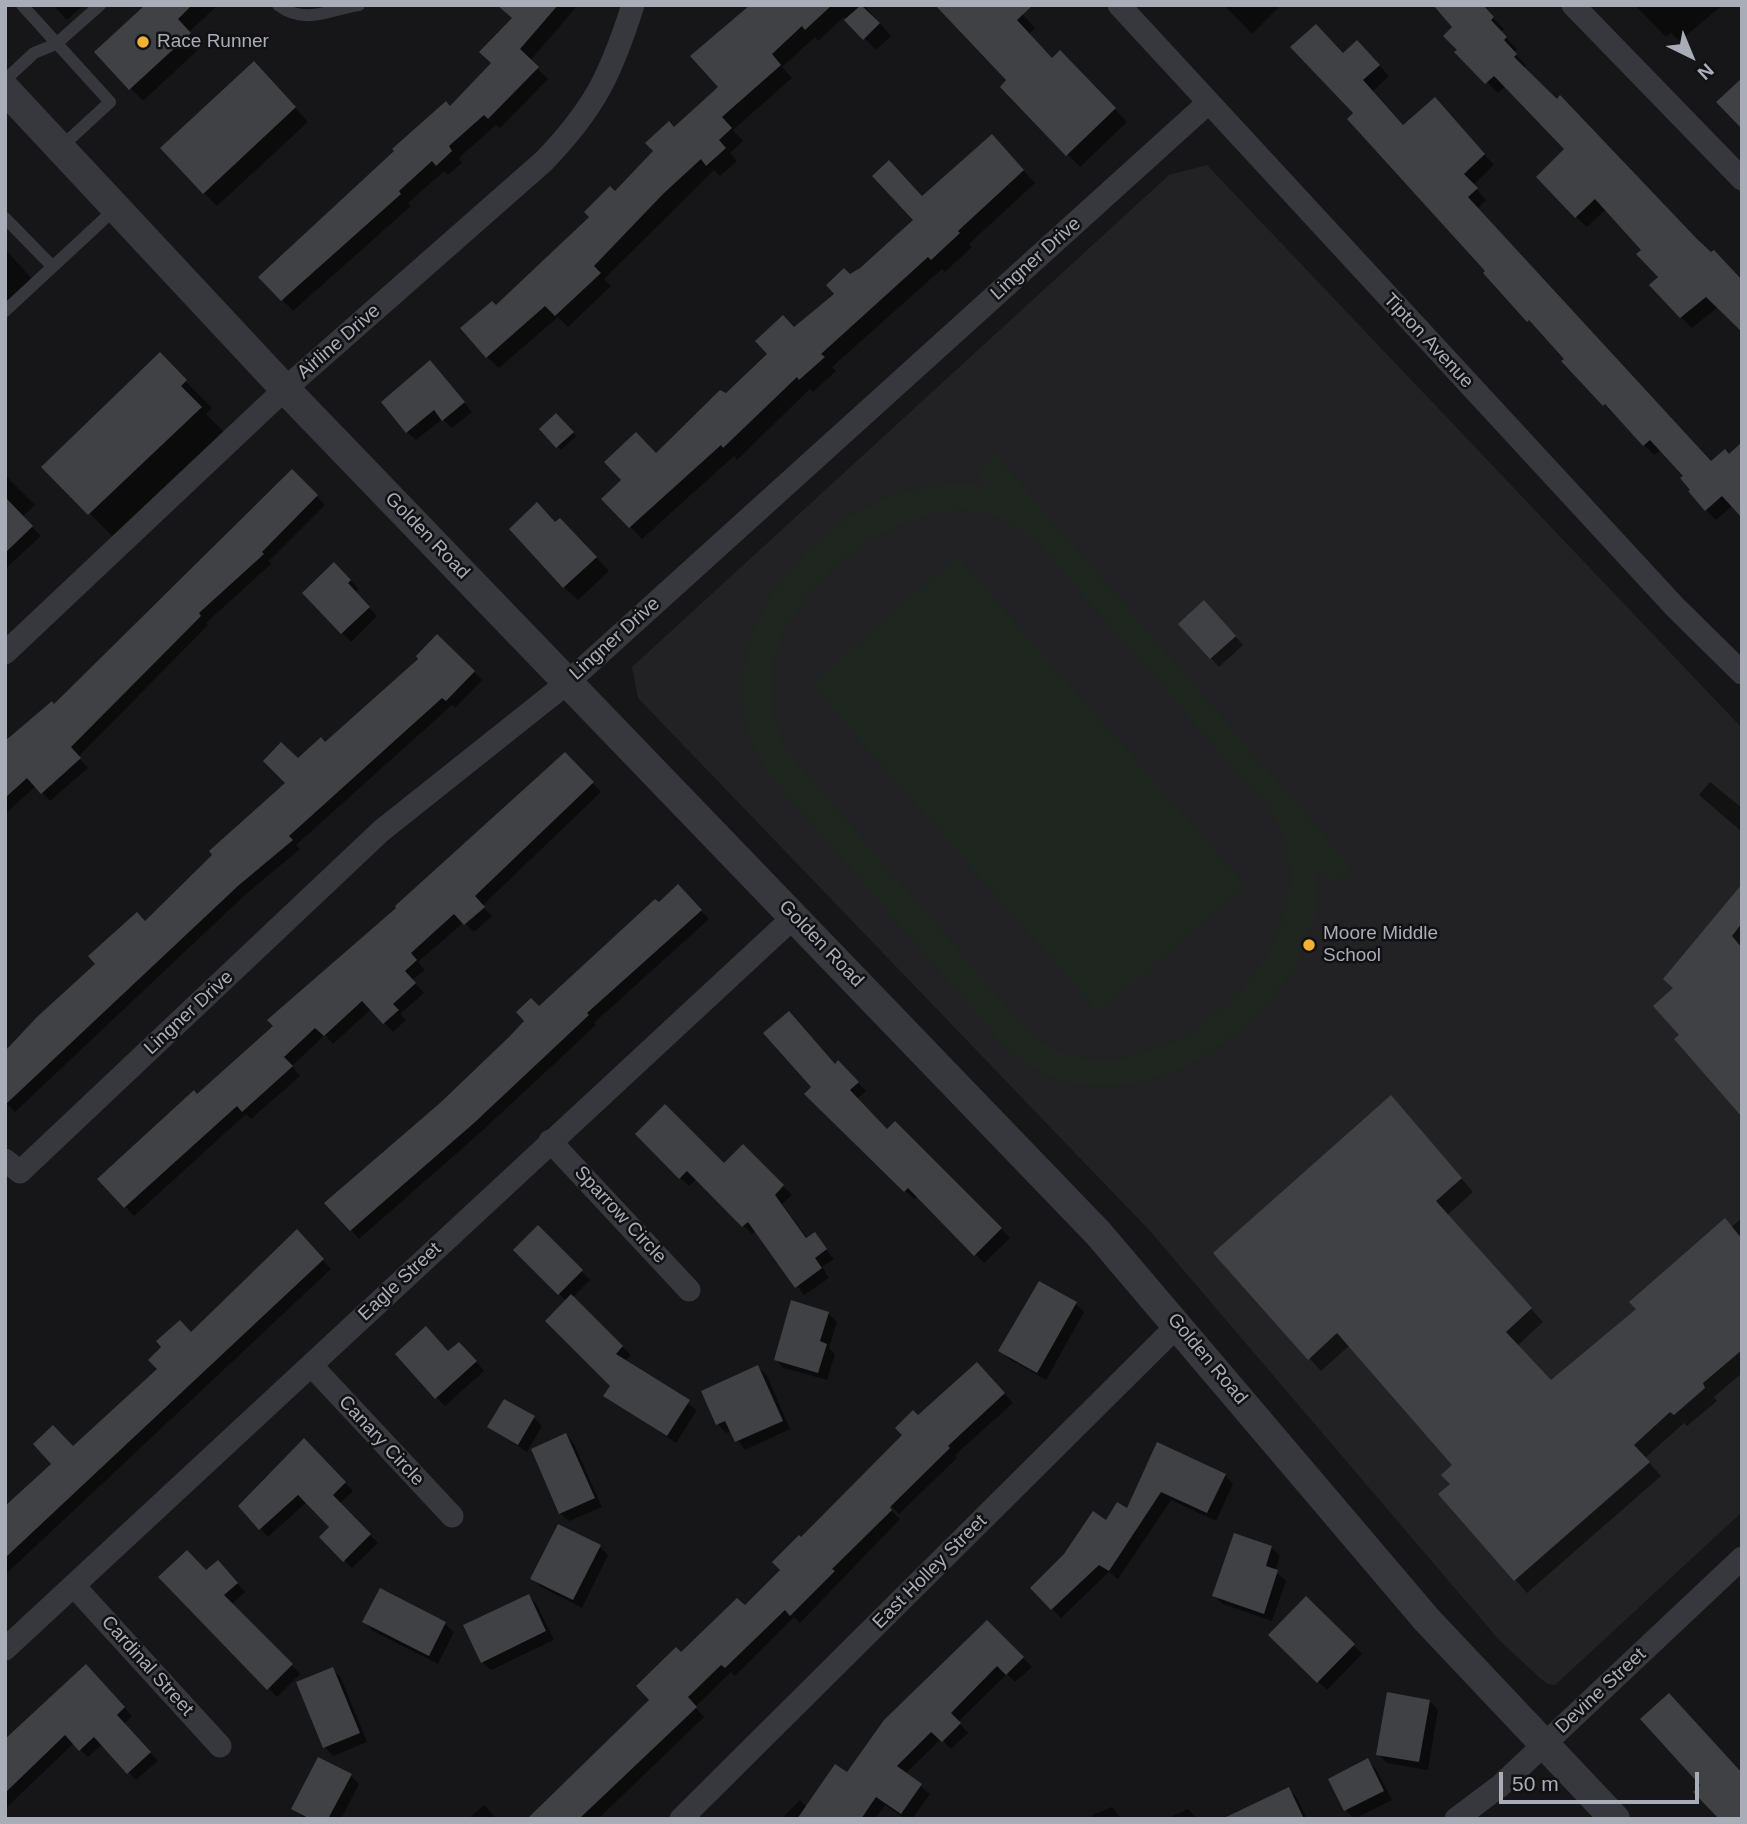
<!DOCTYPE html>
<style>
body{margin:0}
#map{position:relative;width:1747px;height:1824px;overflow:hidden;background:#161618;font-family:Helvetica,sans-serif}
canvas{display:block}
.frame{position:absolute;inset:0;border:7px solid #a8adb8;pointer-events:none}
.north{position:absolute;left:1656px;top:21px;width:70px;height:70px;-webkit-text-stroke:5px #111113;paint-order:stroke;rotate:137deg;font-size:19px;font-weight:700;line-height:28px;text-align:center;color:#a8adb8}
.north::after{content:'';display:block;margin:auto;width:24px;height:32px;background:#a8adb8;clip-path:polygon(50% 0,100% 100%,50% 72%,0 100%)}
.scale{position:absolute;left:1499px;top:1772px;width:200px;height:32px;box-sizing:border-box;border:4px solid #a8adb8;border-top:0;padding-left:9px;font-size:21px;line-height:24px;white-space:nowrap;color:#a8adb8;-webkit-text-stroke:5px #111113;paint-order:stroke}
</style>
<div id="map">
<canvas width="1747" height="1824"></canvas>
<div class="frame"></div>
<div class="north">N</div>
<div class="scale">50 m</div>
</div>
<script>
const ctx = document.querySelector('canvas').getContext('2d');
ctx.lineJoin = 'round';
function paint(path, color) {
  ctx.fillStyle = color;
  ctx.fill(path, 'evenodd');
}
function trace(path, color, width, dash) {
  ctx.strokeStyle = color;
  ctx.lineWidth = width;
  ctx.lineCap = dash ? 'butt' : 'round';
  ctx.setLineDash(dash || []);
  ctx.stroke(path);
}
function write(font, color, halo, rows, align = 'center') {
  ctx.font = font + ' Helvetica,sans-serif';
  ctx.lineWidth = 5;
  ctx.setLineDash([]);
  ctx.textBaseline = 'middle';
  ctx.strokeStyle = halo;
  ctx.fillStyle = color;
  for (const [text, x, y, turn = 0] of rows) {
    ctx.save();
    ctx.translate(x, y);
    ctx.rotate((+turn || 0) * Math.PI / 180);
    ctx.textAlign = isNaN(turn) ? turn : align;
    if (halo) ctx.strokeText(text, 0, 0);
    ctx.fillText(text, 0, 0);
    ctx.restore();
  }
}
paint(new Path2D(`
 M1207,165L1742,728V1512L1555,1685L1547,1684L1540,1678L1499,1640L1150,1231L638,698L632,667L1169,175Z`), '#222225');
paint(new Path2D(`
 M994,453L1352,868L1332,884L1318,868C1318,888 1318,907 1312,927C1275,1042 1108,1144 1006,1048L767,772C707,684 763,579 841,523C883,492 936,479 987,486L974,471ZM964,510L1000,517L1039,544L1268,808C1348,922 1190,1086 1072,1056C1055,1052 1041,1041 1027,1030L797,763C713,652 851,516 964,510Z
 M957,556L1245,885L1099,1013L811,684Z`), '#1e261f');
paint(new Path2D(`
 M53,5H84L67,20Z
 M147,5L217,6L189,32L202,46L143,101L97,52Z
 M498,5H578L530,61L548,79L500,128L496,125L459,158L462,163L448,175L444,171L408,203L411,206L293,311L261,277L450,108L494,63L514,19Z
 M752,5H864L891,36L876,50L844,17L818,41L815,37L782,67L792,78L733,130L743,141L730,153L737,161L720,176L714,170L604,279L611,286L568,327L558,317L499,368L487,357L496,307L720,88Z
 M1014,5L1035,28L1029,34L1053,60L1073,65L1127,122L1080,167L1002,87L1009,80Z
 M1224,5H1281L1252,34Z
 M1480,5L1504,29L1501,32L1517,49L1514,52L1526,66L1524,68L1718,307L1692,328L1681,317L1643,250L1606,209L1587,227L1576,217L1567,149L1506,86L1498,93L1457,52Z
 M1635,5H1723L1679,41L1671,33L1666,37Z
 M1367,52L1389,76L1372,92L1404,127L1445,110L1494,165L1473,185L1486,200L1477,209L1733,505L1716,520L1706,510L1685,476L1661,450L1654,455L1563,362L1566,359L1485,273L1487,271L1356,113L1343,55Z
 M267,77L308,122L217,206L204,193Z
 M1004,149L1035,183L969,244L972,247L945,272L942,269L832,367L836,371L813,392L810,389L737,460L734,456L642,539L604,499L726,395L836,294L850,276L915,220L923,198Z
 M5,249L33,280L5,305Z
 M159,355L212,408L206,414L227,435L116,540L44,467Z
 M438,371L472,412L452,428L442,419L416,440L407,432Z
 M556,416L576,436L561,450L542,429Z
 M292,471L325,505L269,561L271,564L206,623L208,625L78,757L88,768L50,801L36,786L5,814V745L54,706Z
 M5,475L35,505L22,517L41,536L5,569Z
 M556,524L574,533L609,571L578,600L564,587Z
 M334,564L359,589L355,592L377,616L351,642L305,593Z
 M1213,611L1243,645L1219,667L1211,658Z
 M437,637L482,680L455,708L452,705L296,845L300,849L247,893L15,1112L5,1102L146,923L288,784L298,760L325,744L421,659Z
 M565,754L601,792L482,906L492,916L474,932L464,922L418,962L425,970L412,980L424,993L400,1014L406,1020L393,1032L371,1009L333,1044L325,1035L292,1066L300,1076L251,1119L246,1114L134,1216L100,1179L275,1026Z
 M1710,782L1742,808V832L1699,795Z
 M1742,886V1114L1681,1035L1675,989Z
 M678,887L709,919L594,1023L596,1025L482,1131L359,1239L327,1203L441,1105L539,1008Z
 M838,1063L866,1091L857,1099L887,1131L952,1179L1010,1238L984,1263L918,1196L914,1199L806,1094Z
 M1403,1110L1473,1192L1447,1215L1543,1322L1517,1346L1551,1382L1742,1218V1373L1714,1397L1717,1401L1687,1426L1684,1423L1645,1458L1661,1476L1527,1593L1441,1494L1452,1484L1455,1466L1350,1345L1321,1371L1309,1358Z
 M637,1134L724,1166L743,1147L792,1195L782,1204L808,1239L814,1235L834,1259L822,1267L829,1278L804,1295L756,1230L752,1234L696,1179L689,1186Z
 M538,1228L590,1280L572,1298L631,1355L625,1361L697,1410L676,1443L605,1395L612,1385L566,1301L516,1250Z
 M297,1232L331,1269L5,1575V1509L159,1369Z
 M1076,1304L1084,1312L1046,1380L1009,1359L1000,1350Z
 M828,1313L837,1322L829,1348L835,1354L827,1380L784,1368L775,1359Z
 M468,1352L484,1371L445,1406L436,1397L449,1353Z
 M758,1367L767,1376L790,1429L745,1450L731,1431L726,1433L718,1424Z
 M986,1373L1013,1403L955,1455L957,1458L899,1514L885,1499L882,1502L900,1519L800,1623L794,1617L735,1676L731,1672L695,1707L704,1717L598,1819H530L652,1700L681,1654L745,1608L783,1570L801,1540L918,1418Z
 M534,1418L542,1426L527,1452L489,1426Z
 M566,1435L574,1444L602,1507L569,1521L560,1513Z
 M304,1441L353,1491L339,1504L378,1543L352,1568L321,1537L331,1527L307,1502L268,1537L240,1506Z
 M1158,1444L1225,1475L1233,1484L1216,1521L1171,1500L1118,1579L1109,1572L1061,1618L1032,1588L1106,1522L1128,1511Z
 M600,1547L608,1555L582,1608L541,1587L532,1578Z
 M1271,1547L1280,1556L1275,1571L1286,1581L1272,1621L1223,1604L1214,1596Z
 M226,1571L245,1592L231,1605L300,1674L277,1697L160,1577Z
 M381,1590L445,1624L454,1632L438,1664L373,1631L365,1622Z
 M529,1596L537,1605L554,1640L491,1670L482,1662Z
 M1306,1598L1362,1654L1327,1690L1270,1635Z
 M987,1622L1032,1667L1015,1682L1007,1674L958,1722L968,1733L951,1749L941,1739L905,1774L930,1794L912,1819H906L885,1805L875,1819H781L800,1800L807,1807L848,1774Z
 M333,1669L341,1678L367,1742L333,1756L325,1747Z
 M94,1674L132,1716L124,1724L158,1761L136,1780L103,1744L88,1757L74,1743L5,1809V1741Z
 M1430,1701L1438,1710L1428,1770L1387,1763L1378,1754Z
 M1367,1760L1376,1769L1392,1800L1354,1819L1346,1810Z
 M351,1776L359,1784L341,1819H305L293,1808Z
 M1289,1789L1297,1798L1307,1819H1235Z
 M484,1805L497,1819H468Z
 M1112,1807L1122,1819H1093L1092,1815Z
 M1188,1809L1197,1819H1166Z`), '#0007');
paint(new Path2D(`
 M145,5H192L178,19L191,33L129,90L94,52Z
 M497,5H558L520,49L539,67L488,119L484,115L449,146L452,151L436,166L432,161L399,191L401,194L281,301L258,277L394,151L392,149L446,101L450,106L491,63L479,52L512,18Z
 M750,5H832L805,30L802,26L772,54L781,65L722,117L732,128L719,140L726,148L706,166L701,159L663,194L594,266L601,273L555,316L545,306L486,358L460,328L492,301L496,305L552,252L589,217L584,212L610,186L615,191L653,151L645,143L669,121L674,127L718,87L690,56Z
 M861,5L880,23L863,40L844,20Z
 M935,5H1033L1017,20L1052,58L1060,50L1116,108L1066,156L1000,87L1006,80Z
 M1433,5H1483L1494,17L1491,20L1507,37L1504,40L1517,54L1514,57L1557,99L1560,95L1697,239L1711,252L1714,250L1742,280V332L1706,297L1680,318L1649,285L1658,277L1636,254L1641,250L1595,199L1575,218L1536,177L1564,149L1494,76L1485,84L1454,52L1457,50L1443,36L1452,27Z
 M1316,24L1343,53L1357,40L1380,65L1363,80L1403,125L1435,97L1485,154L1464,174L1478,188L1468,197L1711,461L1725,449L1729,454L1742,442V518L1722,496L1705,511L1688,491L1690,490L1680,478L1683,476L1650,440L1643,446L1605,404L1603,406L1561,361L1564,359L1529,320L1527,322L1483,273L1485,271L1347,119L1353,113L1290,47Z
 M254,61L296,107L203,194L160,148Z
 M1742,78V129L1716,102Z
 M992,134L1024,170L958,231L960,233L931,260L928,257L821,354L825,357L799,380L797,377L723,448L721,445L629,528L601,499L621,480L604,462L636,432L656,453L720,390L726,393L767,354L755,341L783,315L794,327L834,294L826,285L844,268L850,274L860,268L913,220L872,176L889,160L922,196Z
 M160,352L187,380L181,386L202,407L88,515L41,467Z
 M430,360L465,402L442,421L434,410L406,433L381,402Z
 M556,413L574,432L556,448L539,429Z
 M292,469L318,495L262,552L264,554L199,613L201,616L71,747L81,758L41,794L27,778L5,798V741L52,701L54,704Z
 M5,497L33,526L5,553Z
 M537,502L555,522L560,518L597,557L563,588L509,529Z
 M334,562L351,580L348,583L370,607L341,634L302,593Z
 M1204,600L1236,636L1210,659L1178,624Z
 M437,634L475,671L446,701L442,698L289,836L293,840L239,885L5,1105V1051L37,1017L95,964L88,956L137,912L145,921L212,855L209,851L285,783L263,761L281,742L298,758L321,737L325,742L418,659L416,656Z
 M565,752L594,782L475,896L485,907L464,925L454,914L411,953L417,960L405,971L416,983L393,1004L399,1010L383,1024L362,1001L324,1036L315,1028L284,1057L293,1066L242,1112L237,1106L124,1208L97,1179L194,1090L197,1094L273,1026L267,1020L396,908L395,906Z
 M678,884L702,910L587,1013L589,1015L474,1123L350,1231L324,1203L440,1103L509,1037L524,1021L516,1012L531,998L539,1006L655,899L659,902Z
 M1742,884V923L1732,936L1742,948V1117L1674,1039L1679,1035L1653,1006L1673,988L1663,979Z
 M789,1011L835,1064L838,1060L859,1082L850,1090L887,1129L895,1121L1002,1228L974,1256L908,1188L904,1192L804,1094L811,1087L763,1033Z
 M1391,1095L1462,1178L1436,1201L1532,1308L1506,1332L1551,1380L1636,1309L1629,1302L1725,1218L1742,1239V1350L1703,1383L1705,1388L1674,1415L1670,1412L1634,1445L1650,1462L1514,1581L1438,1494L1450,1484L1441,1475L1452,1465L1337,1333L1308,1360L1213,1253Z
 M665,1104L724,1163L743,1144L784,1185L775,1195L806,1238L815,1232L827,1249L815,1258L822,1268L795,1288L748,1222L742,1227L687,1171L679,1179L635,1134Z
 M538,1225L583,1270L558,1295L513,1250Z
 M297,1229L324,1259L5,1558V1506L51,1464L33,1444L53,1425L73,1446L157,1369L148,1360L161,1347L156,1341L180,1320L191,1332Z
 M1039,1281L1077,1302L1037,1373L998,1351Z
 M571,1294L623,1346L616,1354L690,1400L667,1436L603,1396L610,1386L545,1321Z
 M791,1300L829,1312L820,1341L827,1344L818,1373L774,1360Z
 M426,1326L448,1351L459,1342L477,1361L435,1399L395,1354Z
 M977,1362L1005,1393L948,1446L950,1448L890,1507L892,1510L832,1569L835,1571L790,1616L785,1610L725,1668L721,1665L688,1697L697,1707L579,1819H527L649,1700L636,1686L676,1647L681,1652L737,1598L745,1605L780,1570L772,1562L799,1535L801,1537L902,1435L895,1428L913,1410L918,1415Z
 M758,1365L783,1421L735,1442L725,1421L716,1425L701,1391Z
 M504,1399L535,1416L518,1445L487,1427Z
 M566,1433L595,1498L559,1514L531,1449Z
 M304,1438L346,1482L333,1495L371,1534L343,1562L319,1537L329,1527L298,1495L259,1530L238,1506Z
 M1157,1442L1226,1474L1207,1513L1161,1492L1109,1571L1099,1565L1051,1610L1030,1588L1064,1554L1093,1511L1106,1520L1117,1502L1127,1508Z
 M558,1524L601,1545L573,1600L530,1579Z
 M1234,1533L1272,1546L1266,1566L1278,1570L1264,1614L1212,1596Z
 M187,1550L206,1570L218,1560L238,1583L224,1595L293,1664L267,1690L158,1577Z
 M380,1588L446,1622L429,1656L362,1622Z
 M529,1594L546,1631L481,1663L463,1625Z
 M1306,1596L1355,1644L1317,1683L1268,1635Z
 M987,1620L1024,1657L1006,1675L997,1666L951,1713L961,1723L942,1742L931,1732L897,1766L922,1784L901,1814L876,1797L861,1819H797L835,1764L847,1772L884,1720Z
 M86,1664L125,1707L117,1715L151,1752L127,1774L94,1737L79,1751L65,1735L5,1793V1739Z
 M333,1667L360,1733L323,1748L296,1682Z
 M1387,1692L1430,1700L1419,1762L1376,1755Z
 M1669,1693L1742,1773V1819H1719L1693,1792L1700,1785L1640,1719Z
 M318,1757L352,1774L328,1819H310L291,1809Z
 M1368,1758L1384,1791L1344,1811L1328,1779Z
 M1289,1787L1304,1819H1222Z`), '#404145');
trace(new Path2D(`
 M22,5L110,102L60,148
 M278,5C306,26 329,9 359,5
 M5,80L34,53L56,44L100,5
 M5,218L52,266
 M5,311L116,208`), '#37383d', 12);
trace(new Path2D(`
 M1119,5L1675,607L1742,673
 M1573,5L1742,179
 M5,653L285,389L544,161C595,108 611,74 633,5
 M550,1141L689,1290
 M5,1160L20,1172L381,831L567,683L1208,103
 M311,1365L452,1516
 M74,1586L220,1746
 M5,1649L795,916
 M681,1819L1178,1325
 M1456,1819L1500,1786L1742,1558`), '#37383d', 23);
trace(new Path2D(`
 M5,89L285,389L1098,1233L1427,1620L1615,1819`), '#37383d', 30);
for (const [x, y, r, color] of [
 [143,42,7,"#f2b134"],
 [1309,945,7,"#f2b134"]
]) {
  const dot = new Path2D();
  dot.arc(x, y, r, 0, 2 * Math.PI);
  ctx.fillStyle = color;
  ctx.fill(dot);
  trace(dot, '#111113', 2.5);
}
write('19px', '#a8adb8', '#111113', [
 ["Race Runner",157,42],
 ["Moore Middle",1323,934],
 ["School",1323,956]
], 'left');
write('19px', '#a8adb8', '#111113', [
 ["Lingner Drive",1036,259,-42],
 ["Tipton Avenue",1428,341,47],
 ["Airline Drive",339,342,-41],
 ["Golden Road",427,536,46],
 ["Lingner Drive",615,639,-42],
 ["Golden Road",821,944,46],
 ["Lingner Drive",189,1013,-43],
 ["Sparrow Circle",620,1215,47],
 ["Eagle Street",400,1282,-43],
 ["Golden Road",1207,1359,50],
 ["Canary Circle",381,1441,47],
 ["East Holley Street",930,1572,-45],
 ["Cardinal Street",147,1666,48],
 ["Devine Street",1601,1691,-43]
]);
</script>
